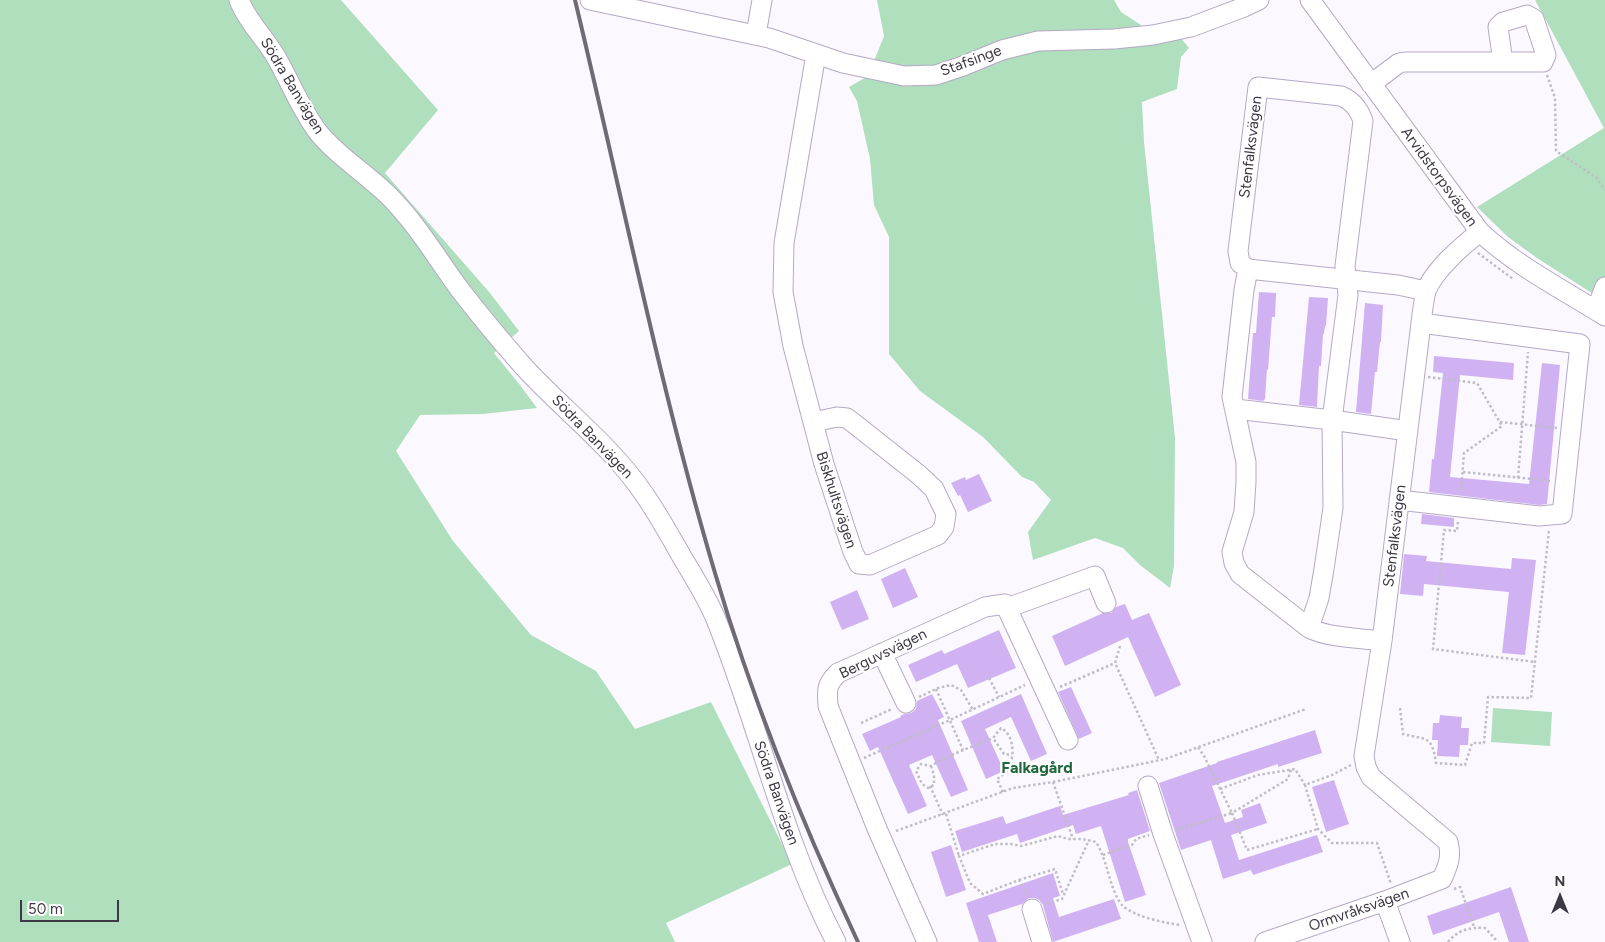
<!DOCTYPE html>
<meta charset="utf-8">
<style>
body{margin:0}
#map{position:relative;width:1605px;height:942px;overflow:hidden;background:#fbf9ff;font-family:Figtree,sans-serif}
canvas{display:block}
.north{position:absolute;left:1535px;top:872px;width:50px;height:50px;-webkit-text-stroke:4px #fff;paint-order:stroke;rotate:0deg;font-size:14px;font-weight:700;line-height:20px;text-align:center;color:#3e3845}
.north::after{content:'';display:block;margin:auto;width:18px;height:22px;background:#3e3845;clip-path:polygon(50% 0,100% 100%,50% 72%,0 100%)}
.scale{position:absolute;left:20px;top:900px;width:99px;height:22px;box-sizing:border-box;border:2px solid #3e3845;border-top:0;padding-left:6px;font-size:15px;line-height:18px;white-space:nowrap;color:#3e3845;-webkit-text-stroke:4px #fff;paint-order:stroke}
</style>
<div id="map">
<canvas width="1605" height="942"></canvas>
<div class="north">N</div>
<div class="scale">50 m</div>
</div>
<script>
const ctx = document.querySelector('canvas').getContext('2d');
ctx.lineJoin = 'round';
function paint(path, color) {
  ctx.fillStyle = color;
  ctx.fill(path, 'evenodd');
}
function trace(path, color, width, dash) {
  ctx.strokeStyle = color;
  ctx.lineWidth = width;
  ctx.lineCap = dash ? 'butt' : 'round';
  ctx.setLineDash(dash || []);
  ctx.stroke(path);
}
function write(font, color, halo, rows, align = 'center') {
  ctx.font = font + ' Figtree,sans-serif';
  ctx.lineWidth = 4.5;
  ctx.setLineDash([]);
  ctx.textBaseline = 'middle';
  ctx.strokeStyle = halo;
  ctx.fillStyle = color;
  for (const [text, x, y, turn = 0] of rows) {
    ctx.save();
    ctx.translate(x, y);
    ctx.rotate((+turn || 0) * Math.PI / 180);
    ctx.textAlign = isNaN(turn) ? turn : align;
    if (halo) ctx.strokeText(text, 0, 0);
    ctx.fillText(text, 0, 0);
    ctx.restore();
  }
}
paint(new Path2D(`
 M0,0H341L438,110L385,173L490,293L519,331L494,353L520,385L537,408L483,414L420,415L396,451L453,541L531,635L596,671L635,729L711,702L792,864L666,923L675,942H0Z
 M877,0H1114L1121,12L1147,29L1180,37L1189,48L1181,57L1177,89L1142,102L1144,142L1175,438L1174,566L1170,588L1140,565L1123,548L1095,538L1033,560L1028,532L1051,500L1034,482L1022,477L983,437L920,391L889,354V237L874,205L870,159L857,101L849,87L868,76L884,36Z
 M1535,0H1605V298L1601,299L1537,258L1508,237L1477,207L1604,128Z
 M1493,708L1552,712L1550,746L1491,742Z`), '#afdfbc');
paint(new Path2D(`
 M1259,292L1276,293L1275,317H1272L1268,370L1267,369L1265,399L1263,401L1248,399L1253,333H1256Z
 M1309,297L1328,298L1326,326H1325L1324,334H1323L1321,366H1319L1317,407L1299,405Z
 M1365,303L1383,305L1381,342H1380L1377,372H1375L1371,414L1356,412Z
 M1434,356L1514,363L1513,380L1460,375L1450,477L1529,484L1542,363L1560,365L1547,504L1539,505L1429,492L1432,459H1434L1443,373L1433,372Z
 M979,474L992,501L968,512L960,495L958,496L951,483L965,477L966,480Z
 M1422,514L1454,518V527L1421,524Z
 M1404,554L1427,556L1426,561L1511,569L1512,558L1536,560L1525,655L1502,653L1509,592L1424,584L1423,596L1400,594Z
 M905,568L918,597L893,608L881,579Z
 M857,590L869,619L842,630L830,602Z
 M1125,604L1132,620L1149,613L1181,685L1155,697L1128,637L1065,666L1052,636L1103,613H1111L1116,607Z
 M999,630L1016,668L968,688L957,664L916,682L908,665L942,650L944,654Z
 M1071,687L1092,733L1079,739L1058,692Z
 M932,694L944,717L938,720L968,790L951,797L932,755L909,765L927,806L908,814L878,747L870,751L862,734L901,717L900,716L904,714L911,713L916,709L917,701Z
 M1021,694L1047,754L1031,761L1011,717L985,729L1004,771L986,779L961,721Z
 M1440,715L1462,717L1461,728H1469L1468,745H1460L1459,757L1437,756L1438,740H1432L1433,723H1439Z
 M1315,730L1322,753L1278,767V764L1212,786L1225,823L1243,817L1241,810L1260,803L1267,823L1231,835L1239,860L1317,835L1323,852L1253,875L1251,870L1223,879L1211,840L1181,850L1159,783L1217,763V762Z
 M1334,780L1349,824L1326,832L1312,787Z
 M1137,790L1150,831L1128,839V842L1146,895L1125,902L1101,826L1076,834L1073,825L1020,843L1017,834L962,852L955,831L1003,816L1006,824L1060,806L1063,815L1129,795L1128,793Z
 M951,845L966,890L946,897L931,852Z
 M1053,873L1060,896L1053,898L1059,917L1114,899L1121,919L1053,942L1043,905L1039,900L1035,898H1029L1022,904L988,915L997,942H979L966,903Z
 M1511,887L1529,942H1509L1499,912L1433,935L1427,916Z`), '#d0b2f3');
const minor = new Path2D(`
 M239,0C247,21 265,38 276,57C290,81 301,110 318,132C336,155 368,175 389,196C417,224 438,260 461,291C481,317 502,342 523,366C562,409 611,445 644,494C658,514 670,536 682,557C694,577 706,596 715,617C759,724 782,839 836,942
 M590,0L769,38L843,63L904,76L936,75L963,66L1002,50L1038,41L1114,39L1153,35L1191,27L1244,7L1259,0
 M1310,0L1480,232C1518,267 1562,289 1605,316
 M756,35L762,0
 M1371,84L1399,63L1405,62H1543L1546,55L1534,19L1527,15L1503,22L1498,27L1503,62
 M1248,269L1398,285L1426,291
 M1596,310L1605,287
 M1235,409L1332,420L1408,431
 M813,422L837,417L847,418L918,474L934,489L946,514L944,527L938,535L870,565L859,564L853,552L824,464L793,346L783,292L784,243L816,54
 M1399,500L1539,516L1562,514L1580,344L1421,323
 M1007,608L1095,576L1106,603
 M1309,628L1319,598L1324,569L1333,508L1332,420L1348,295L1345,266L1363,121C1359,109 1353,101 1341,96L1258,87L1238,251L1240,263L1248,269L1244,290L1232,397L1246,462V482L1244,512L1232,552L1234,563L1240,574L1309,628C1329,638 1359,638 1382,641
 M882,653L906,703
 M1148,786L1163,834L1202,942
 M1385,901L1400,942
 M1032,909L1042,942
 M927,942L878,831L828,706C827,689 826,685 838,673L985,607L1005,604L1068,740
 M1265,942L1385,901L1442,879C1448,866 1452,856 1448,842L1371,777L1366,767L1364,756L1382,641L1422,315C1423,307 1424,299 1426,291C1434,270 1463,245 1480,232`);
trace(minor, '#b5a8c6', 21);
trace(new Path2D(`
 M1547,75L1555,98L1556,151L1597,178L1605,190
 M1478,253L1513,279
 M1428,377L1477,383L1502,426L1464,453L1461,492
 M1500,422L1557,428
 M1463,472L1551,481
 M1518,478L1528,352
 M1458,522L1457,531L1444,530L1433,649L1535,662
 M1120,646L1115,663L1159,760
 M989,678L999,697
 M1060,687L1115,663
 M936,689L963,750
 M919,697L938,688L951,685L961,690L973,710
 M1400,708L1403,734C1427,740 1432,735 1436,763L1465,765L1472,743H1484L1488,697L1531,698L1549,530
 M861,723L892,709
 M864,758L950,720L1025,685
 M1351,765L1332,775L1305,785L1318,829L1332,843H1377L1391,884
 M931,766L934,775V785L928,788L922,784L916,771L921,764L931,766C950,754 972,747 993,738
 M1291,770L1288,779L1232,813L1247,850L1318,829
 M1053,782L1073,839
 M930,786L943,815
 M1220,789L1258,775L1295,769L1305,785
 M1003,792L997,779C1001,776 1007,772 1009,768C1015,755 1014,735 1001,728L993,738L1004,754L1012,755
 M946,814L959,856
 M1176,830L1232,813L1204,756L1198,747
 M896,831L1013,788L1053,782L1165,759L1306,709
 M1103,855L1132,845L1136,839L1149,835
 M1019,880L1055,869L1063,894
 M1454,889L1460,887L1474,927
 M1027,895L1019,880L983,894L970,883L959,856L995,844H1011L1021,846L1058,836L1068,839H1082L1096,842C1104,855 1107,870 1112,885C1114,891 1118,901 1123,906C1135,917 1165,923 1181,925
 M1047,904L1062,899L1089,840
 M1448,942C1458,930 1469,927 1485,928L1498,942`), '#c0bdc5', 2.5, [2.5, 2.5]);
trace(minor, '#fff', 19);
trace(new Path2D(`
 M575,0C621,191 659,384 715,573C752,699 802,823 858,942`), '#6f6a75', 4);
write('15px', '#3e3845', '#fff', [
 ["Stafsinge",971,61,-20],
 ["Södra Banvägen",292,86,59],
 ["Stenfalksvägen",1251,147,-83],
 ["Arvidstorpsvägen",1439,177,54],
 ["Södra Banvägen",592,437,46],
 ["Biskhultsvägen",836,500,72],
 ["Stenfalksvägen",1395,536,-83],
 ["Berguvsvägen",883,654,-26],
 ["Södra Banvägen",776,793,71],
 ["Ormvråksvägen",1359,910,-19]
]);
write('bold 16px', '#1e673c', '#fff', [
 ["Falkagård",1037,768]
]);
</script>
